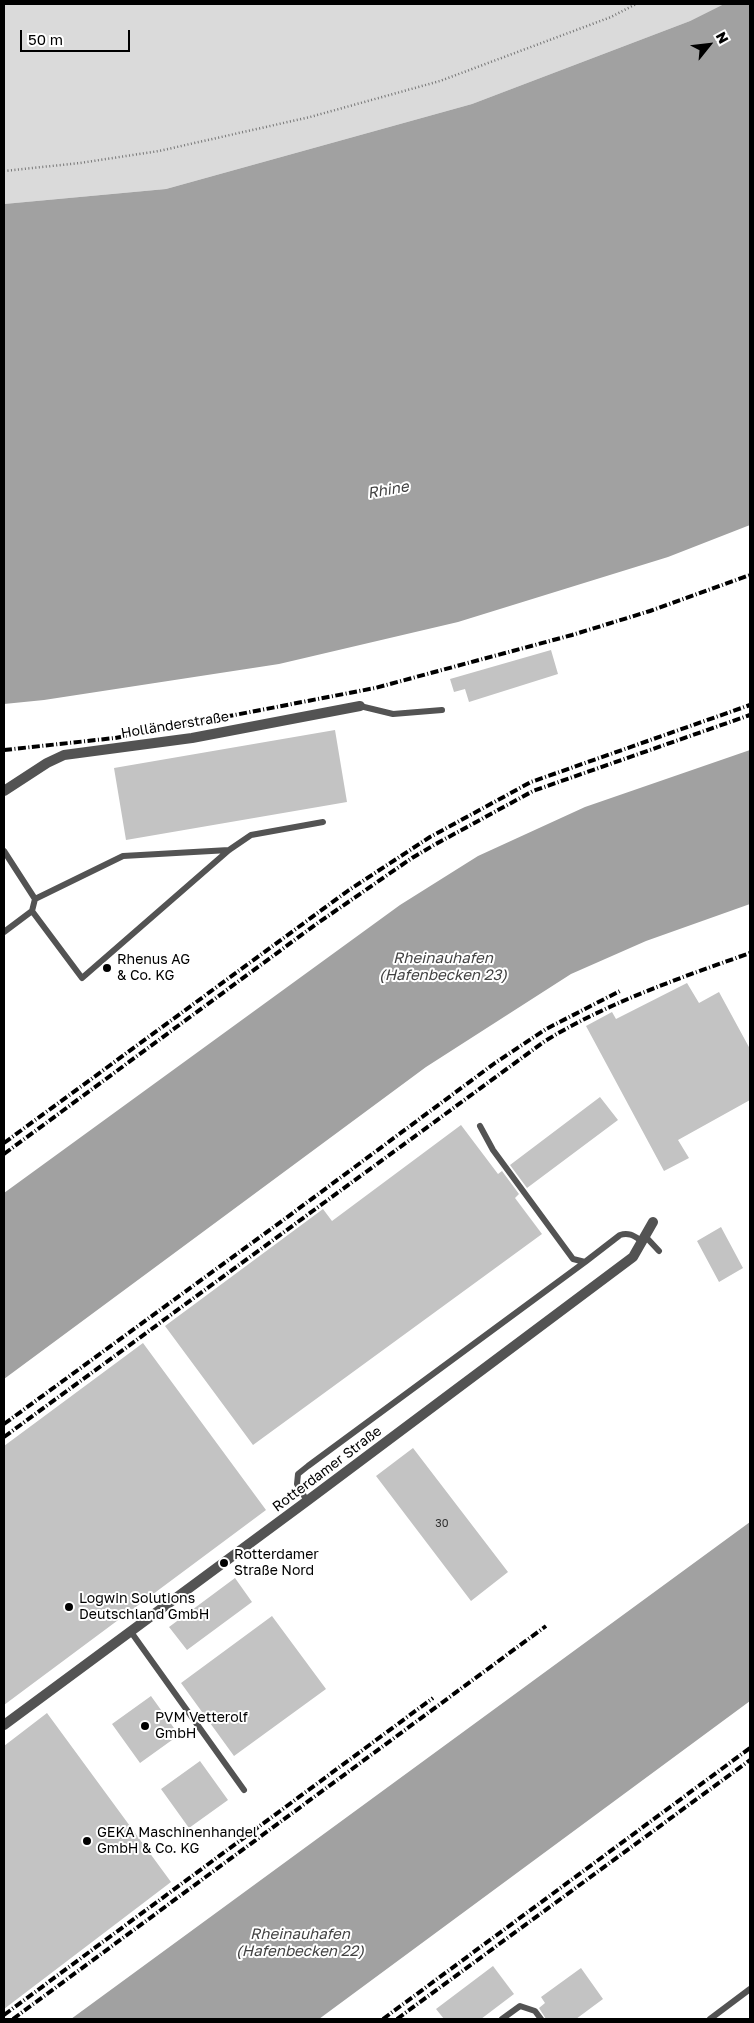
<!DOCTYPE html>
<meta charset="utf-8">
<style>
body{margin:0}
#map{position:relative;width:754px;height:2023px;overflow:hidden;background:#fff;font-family:"Golos Text",sans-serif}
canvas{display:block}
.frame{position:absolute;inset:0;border:5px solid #000;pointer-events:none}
.north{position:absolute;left:684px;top:20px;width:50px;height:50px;-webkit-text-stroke:4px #fff;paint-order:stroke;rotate:61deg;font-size:14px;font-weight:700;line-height:20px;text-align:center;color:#000}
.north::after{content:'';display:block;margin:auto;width:18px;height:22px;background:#000;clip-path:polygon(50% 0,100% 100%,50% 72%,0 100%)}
.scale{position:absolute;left:20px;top:30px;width:110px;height:22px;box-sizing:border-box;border:2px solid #000;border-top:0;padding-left:6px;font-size:15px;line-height:18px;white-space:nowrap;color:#000;-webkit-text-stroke:4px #fff;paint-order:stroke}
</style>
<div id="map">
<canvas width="754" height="2023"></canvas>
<div class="frame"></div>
<div class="north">N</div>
<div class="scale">50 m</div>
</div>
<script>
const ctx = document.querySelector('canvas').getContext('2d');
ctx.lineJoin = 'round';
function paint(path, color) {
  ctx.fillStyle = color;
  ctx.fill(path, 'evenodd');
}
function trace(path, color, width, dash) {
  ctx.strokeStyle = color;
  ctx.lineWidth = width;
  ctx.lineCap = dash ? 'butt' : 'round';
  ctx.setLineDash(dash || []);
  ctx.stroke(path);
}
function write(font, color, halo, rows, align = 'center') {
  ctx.font = font + ' "Golos Text",sans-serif';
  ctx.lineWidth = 4;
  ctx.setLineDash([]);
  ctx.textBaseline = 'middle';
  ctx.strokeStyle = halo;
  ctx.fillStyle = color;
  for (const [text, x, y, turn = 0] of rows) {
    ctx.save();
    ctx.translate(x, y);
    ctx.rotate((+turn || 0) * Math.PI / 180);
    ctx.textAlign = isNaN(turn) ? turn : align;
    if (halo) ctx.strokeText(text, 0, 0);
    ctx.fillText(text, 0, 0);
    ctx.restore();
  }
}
paint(new Path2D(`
 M4,4H724L690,21L472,104L166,189L4,204Z`), '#dadada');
paint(new Path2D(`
 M724,4H750V525L668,557L458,622L279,664L44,700L4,704V204L166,189L472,104L690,21Z
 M750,750V904L646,941L571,974L426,1067L4,1379V1193L400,905L478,856L585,807Z
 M750,1522V1701L319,2019H71Z`), '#a1a1a1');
paint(new Path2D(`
 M551,650L558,674L469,702L465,689L454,692L450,679Z
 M335,730L347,802L126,840L114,768Z
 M687,983L699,1003L719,992L750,1049V1100L678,1140L689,1158L664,1171L586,1026L612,1012L616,1019Z
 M600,1097L618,1120L527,1188L510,1165Z
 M461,1125L498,1174L502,1171L519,1194L515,1198L542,1234L253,1445L165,1326L323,1209L332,1221Z
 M721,1227L743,1268L719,1282L697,1241Z
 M143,1343L266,1510L4,1705V1446Z
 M413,1448L508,1572L471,1601L376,1476Z
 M235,1578L252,1602L187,1650L169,1627Z
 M272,1616L326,1689L234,1756L181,1683Z
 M151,1696L179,1735L140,1763L112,1724Z
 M47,1713L171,1882L4,2009V1746Z
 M200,1761L228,1800L189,1828L161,1789Z
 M493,1966L514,1994L481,2019H444L436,2009Z
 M581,1968L603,1999L576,2019H546L539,2008L545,2003L541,1997Z`), '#c3c3c3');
trace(new Path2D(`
 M4,171L80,163L159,151L310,117L440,81L611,17L636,4`), '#757575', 2.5, [1, 2.5]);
trace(new Path2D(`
 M360,706L393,714L442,710
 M4,851L35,899L32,911L4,932
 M35,899L123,856L229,850
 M32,911L82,978L229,850L251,835L323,822
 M480,1126L493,1150L573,1259L585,1262L620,1235C629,1232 634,1236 642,1241
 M645,1236L659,1251
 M307,1501L297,1484L298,1474L308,1466L585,1262
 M131,1632L244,1790
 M502,2019L520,2006L535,2011L541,2019
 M710,2019L750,1989`), '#535353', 6);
trace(new Path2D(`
 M4,791L47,763L64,755L192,738L360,706
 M4,1725L307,1501L633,1257L653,1222`), '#535353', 10);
trace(new Path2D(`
 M4,750L115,738L375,688L572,635L650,611L750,575
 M4,1143L349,890L430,837L531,782L750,705
 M4,1154L315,925L412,858L434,845L533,791L750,715
 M4,1424L282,1221L495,1063L546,1029L620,991
 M4,1437L545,1041C609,1002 680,978 750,953
 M4,2015L433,1698
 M13,2019L546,1626
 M383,2019L750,1748
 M397,2019L750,1760`), '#000', 4, [8, 2.5, 1, 2.5]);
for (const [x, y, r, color] of [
 [107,968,5,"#000"],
 [224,1563,5,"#000"],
 [69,1607,5,"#000"],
 [145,1726,5,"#000"],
 [87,1841,5,"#000"]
]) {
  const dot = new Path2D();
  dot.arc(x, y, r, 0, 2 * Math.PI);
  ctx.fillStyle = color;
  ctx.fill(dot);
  trace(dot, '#fff', 2);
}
write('11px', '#313131', null, [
 ["30",442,1524]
]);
write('14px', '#000', '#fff', [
 ["Holländerstraße",175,725,-9],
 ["Rotterdamer Straße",327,1469,-37]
]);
write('14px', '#000', '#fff', [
 ["Rhenus AG",117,960],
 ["& Co. KG",117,976],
 ["Rotterdamer",234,1555],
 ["Straße Nord",234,1571],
 ["Logwin Solutions",79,1599],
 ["Deutschland GmbH",79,1615],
 ["PVM Vetterolf",155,1718],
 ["GmbH",155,1734],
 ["GEKA Maschinenhandel",97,1833],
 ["GmbH & Co. KG",97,1849]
], 'left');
write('italic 15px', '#424242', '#fff', [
 ["Rhine",388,490,-10],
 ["Rheinauhafen",443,958],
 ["(Hafenbecken 23)",443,975],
 ["Rheinauhafen",300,1934],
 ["(Hafenbecken 22)",300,1951]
]);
</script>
